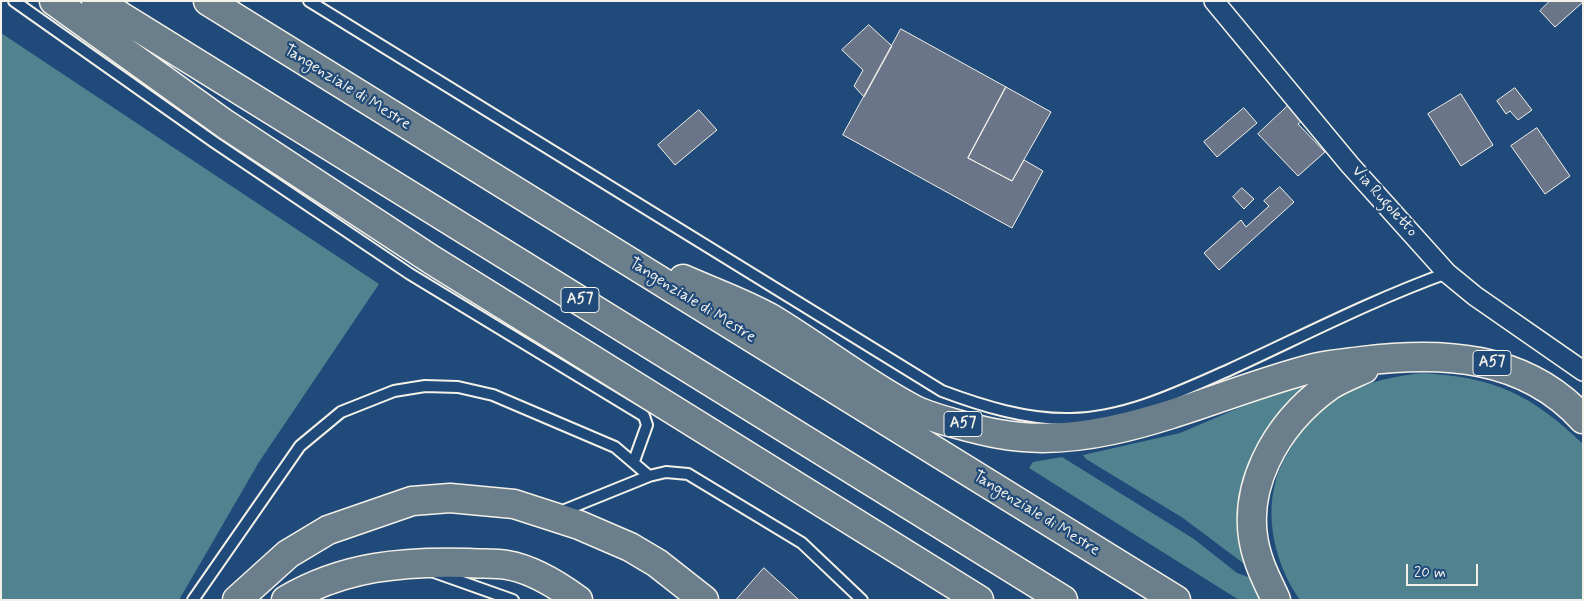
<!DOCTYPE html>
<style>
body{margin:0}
#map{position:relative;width:1584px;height:601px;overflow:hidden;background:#1f4a7a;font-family:Mynerve,sans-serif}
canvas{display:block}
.frame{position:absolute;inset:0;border:2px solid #f4f1e8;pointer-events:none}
.scale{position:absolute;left:1406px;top:564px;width:72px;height:22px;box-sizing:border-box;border:2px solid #f4f1e8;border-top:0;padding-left:6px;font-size:15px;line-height:18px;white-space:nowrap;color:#f4f1e8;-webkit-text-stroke:4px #1f4a7a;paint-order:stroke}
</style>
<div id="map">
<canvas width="1584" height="601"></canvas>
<div class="frame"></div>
<div class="scale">20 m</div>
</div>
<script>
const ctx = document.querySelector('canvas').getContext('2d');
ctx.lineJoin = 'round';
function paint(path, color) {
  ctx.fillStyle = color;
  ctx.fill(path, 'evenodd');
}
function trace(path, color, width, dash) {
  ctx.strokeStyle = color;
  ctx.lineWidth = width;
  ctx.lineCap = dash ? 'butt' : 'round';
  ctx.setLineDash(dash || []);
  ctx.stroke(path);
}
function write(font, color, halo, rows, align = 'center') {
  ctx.font = font + ' Mynerve,sans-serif';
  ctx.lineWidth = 4.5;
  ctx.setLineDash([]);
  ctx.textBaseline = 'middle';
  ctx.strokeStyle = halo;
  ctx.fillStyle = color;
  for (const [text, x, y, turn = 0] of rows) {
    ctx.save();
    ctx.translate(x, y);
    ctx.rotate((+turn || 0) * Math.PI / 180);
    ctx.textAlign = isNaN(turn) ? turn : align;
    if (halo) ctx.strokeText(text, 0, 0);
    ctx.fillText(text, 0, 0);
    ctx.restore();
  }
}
paint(new Path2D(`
 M1,33L379,284L259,462L179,600H1Z
 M1422,373C1494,377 1531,394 1583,444V600H1300C1277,568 1265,522 1275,484C1278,469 1286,456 1294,443C1303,429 1311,414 1325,405C1354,385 1387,377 1422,373Z
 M1302,381L1304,388L1258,454L1263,600H1239L1029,468L1033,462L1062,457L1194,539L1237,573L1251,578V569L1183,518L1086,459L1083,455L1180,433Z`), '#50838f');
const building = new Path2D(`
 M1550,1H1583V2L1555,27L1540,11Z
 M869,25L892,46L864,97L854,86L863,70L842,50Z
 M901,29L1006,87L968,158L1012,181L1024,160L1043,171L1012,228L843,135Z
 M1006,87L1051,112L1012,181L968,158Z
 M1515,88L1532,110L1518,120L1510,111L1506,114L1497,101Z
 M1461,94L1493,145L1461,166L1428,114Z
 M1291,103L1305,118L1298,124L1325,152L1298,176L1258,134Z
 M1244,108L1257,123L1217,157L1204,142Z
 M699,110L717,130L675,165L658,145Z
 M1537,128L1570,176L1545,194L1511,146Z
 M1280,187L1294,202L1219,270L1204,253L1241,220L1246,227L1269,206L1264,201Z
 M1242,188L1254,199L1244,209L1233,197Z
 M764,568L799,600H736Z`);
paint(building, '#6a7589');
trace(building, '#f4f1e8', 1);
const lane = new Path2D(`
 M14,1L214,142L410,274L644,416L647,425L634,461
 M309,1L942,391C982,406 1027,420 1071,419C1126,418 1179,392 1229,370C1301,337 1372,300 1447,273
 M560,512L649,476L666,472L688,474L802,543L862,600
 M434,572L513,600
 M193,600L300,446L341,412L394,391L425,386L458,387L493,395L615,447L649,476`);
const street = new Path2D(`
 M1214,1L1350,165L1447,273L1475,296L1583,371`);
const highway = new Path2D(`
 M54,1L225,124L432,260L979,600
 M96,1L1063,600
 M208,1L1176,600
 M683,279C712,292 744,303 772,319C820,348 865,384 915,410C931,418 981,431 999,434C1105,454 1214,393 1314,368C1330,364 1347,363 1362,361C1442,351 1525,355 1583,419
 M237,600L288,554L328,530L412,501L450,498L514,504L579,525L630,547L657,563L704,600
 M286,600C344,566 403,561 469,563C481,564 495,563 507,565C531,569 559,586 578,600
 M1276,600C1270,586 1262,572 1258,558C1236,491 1277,423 1329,386C1340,379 1353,374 1364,369`);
trace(lane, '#f4f1e8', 14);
trace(street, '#f4f1e8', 22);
trace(highway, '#f4f1e8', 31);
trace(lane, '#1f4a7a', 10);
trace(street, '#1f4a7a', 19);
trace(highway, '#6b7e8b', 28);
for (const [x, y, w] of [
 [580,300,38],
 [1492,363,38],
 [963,424,38]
]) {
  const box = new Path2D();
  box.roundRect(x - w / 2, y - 12.5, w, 25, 4);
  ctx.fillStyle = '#1f4a7a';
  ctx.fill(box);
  trace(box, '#f4f1e8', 1);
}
write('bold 15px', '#f4f1e8', null, [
 ["A57",580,300],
 ["A57",1492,363],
 ["A57",963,424]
]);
write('16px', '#f4f1e8', '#1f4a7a', [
 ["Tangenziale di Mestre",347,88,32],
 ["Via Rugoletto",1384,202,48],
 ["Tangenziale di Mestre",692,301,32],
 ["Tangenziale di Mestre",1036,514,32]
]);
</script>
